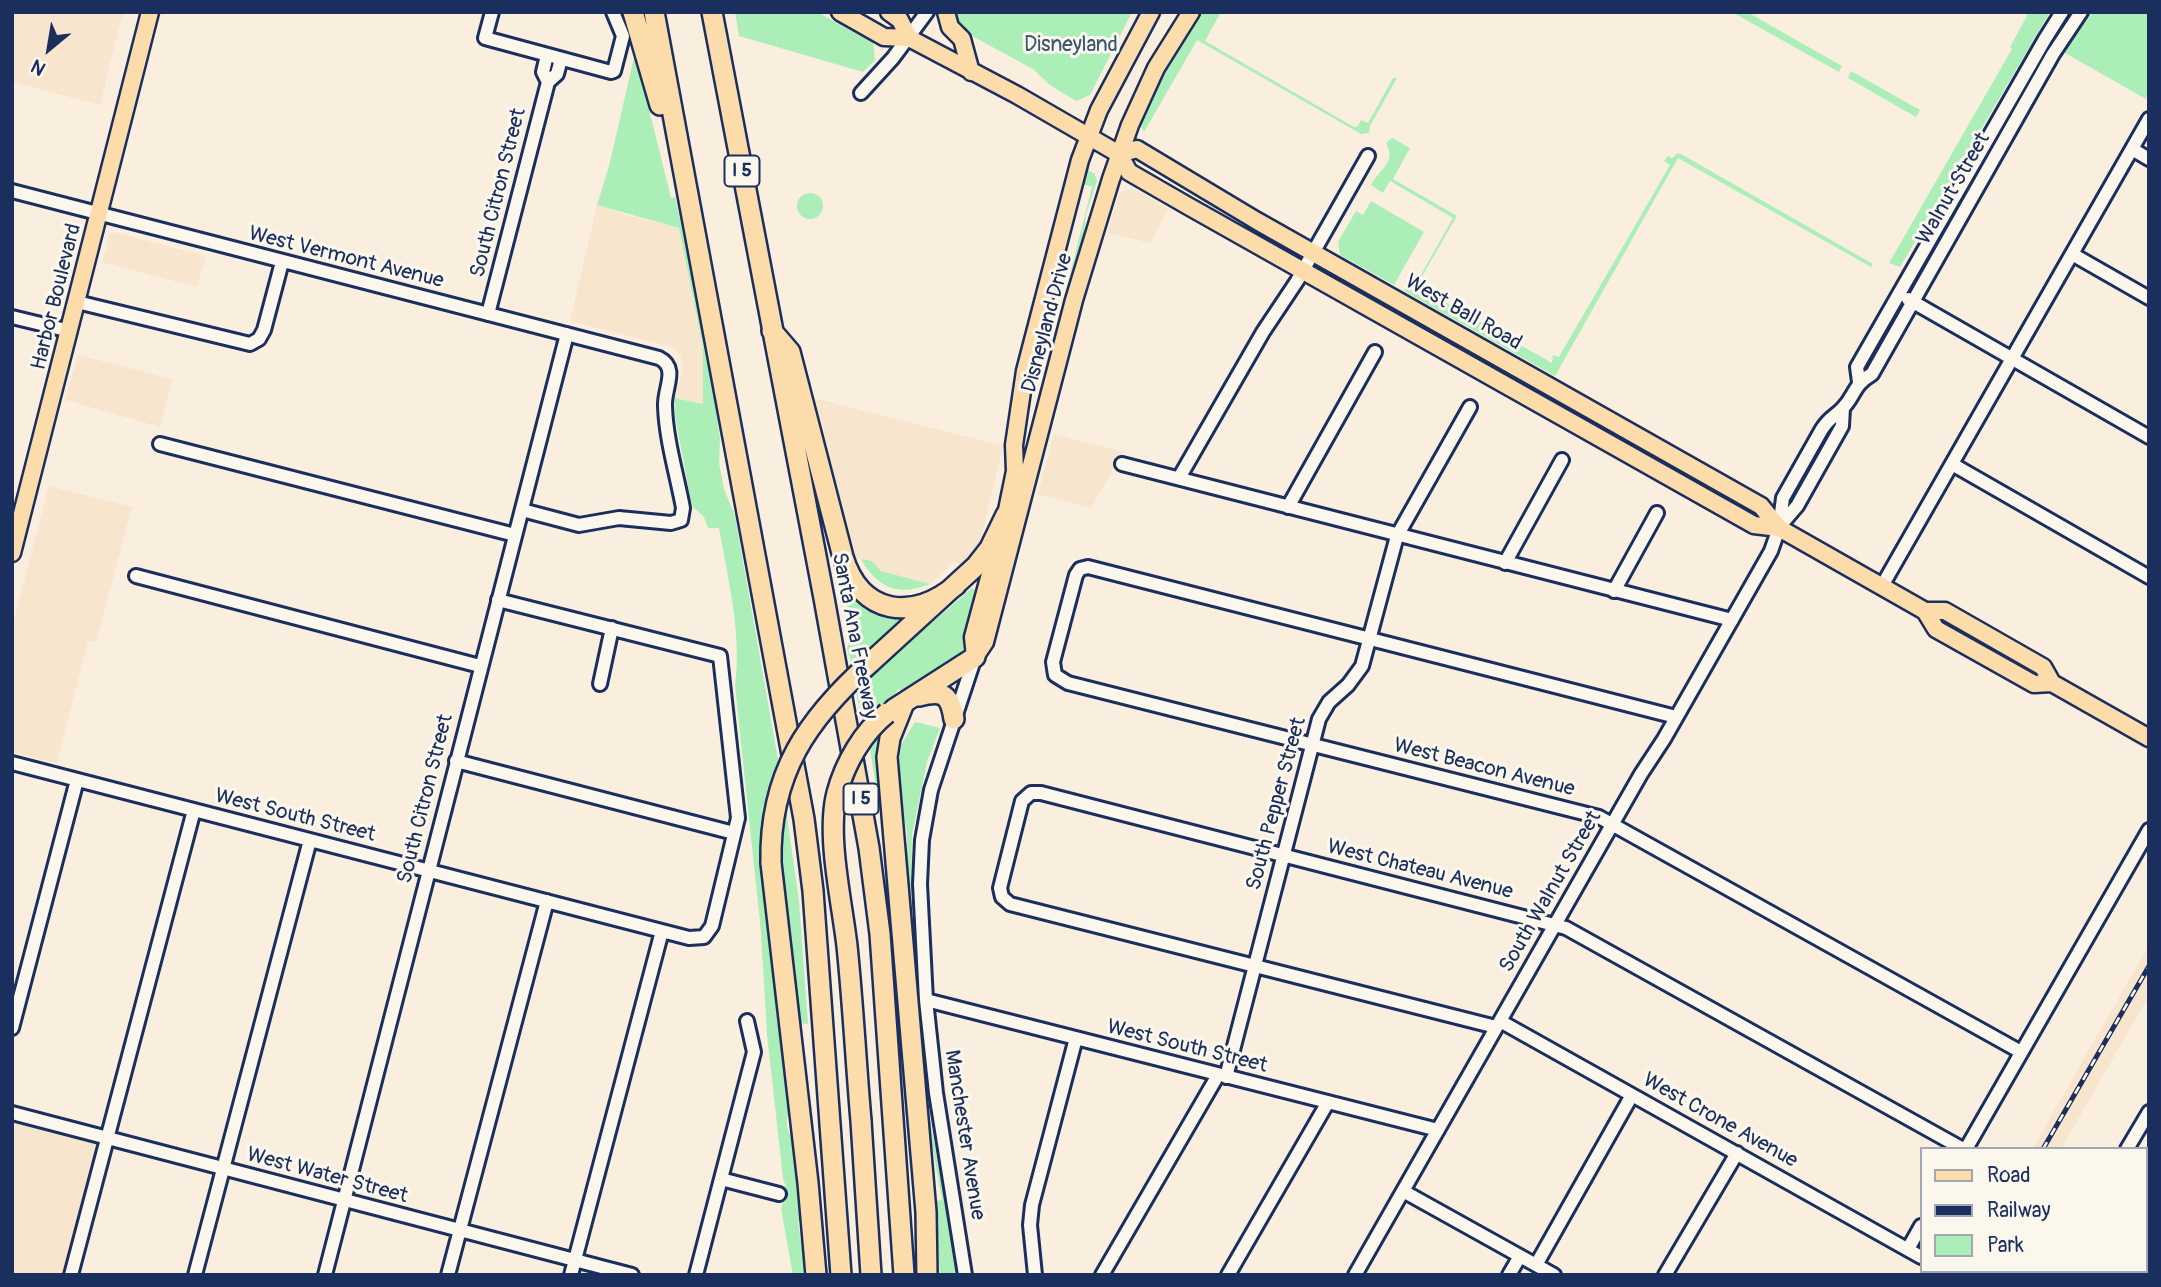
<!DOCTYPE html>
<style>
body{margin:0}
#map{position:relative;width:2161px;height:1287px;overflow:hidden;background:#faefde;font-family:Pangolin,sans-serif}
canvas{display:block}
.frame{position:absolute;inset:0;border:14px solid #1b2f5e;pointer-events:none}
.legend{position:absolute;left:1920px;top:1147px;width:228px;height:126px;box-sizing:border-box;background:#fbf7ec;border:2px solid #a1a7b3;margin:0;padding:9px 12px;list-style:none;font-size:21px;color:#1b2f5e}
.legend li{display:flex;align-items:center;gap:14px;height:35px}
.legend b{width:35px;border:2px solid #a1a7b3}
.north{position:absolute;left:14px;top:14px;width:70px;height:70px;-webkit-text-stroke:5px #fbf7ec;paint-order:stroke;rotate:210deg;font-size:19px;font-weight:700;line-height:28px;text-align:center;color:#1b2f5e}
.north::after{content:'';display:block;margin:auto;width:24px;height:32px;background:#1b2f5e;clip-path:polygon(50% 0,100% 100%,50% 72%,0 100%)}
</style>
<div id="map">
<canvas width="2161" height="1287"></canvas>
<div class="frame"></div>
<ul class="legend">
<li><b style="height:9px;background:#fddcac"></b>Road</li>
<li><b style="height:9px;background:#1b2f5e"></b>Railway</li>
<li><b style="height:19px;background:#abeeb8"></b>Park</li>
</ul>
<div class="north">N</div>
</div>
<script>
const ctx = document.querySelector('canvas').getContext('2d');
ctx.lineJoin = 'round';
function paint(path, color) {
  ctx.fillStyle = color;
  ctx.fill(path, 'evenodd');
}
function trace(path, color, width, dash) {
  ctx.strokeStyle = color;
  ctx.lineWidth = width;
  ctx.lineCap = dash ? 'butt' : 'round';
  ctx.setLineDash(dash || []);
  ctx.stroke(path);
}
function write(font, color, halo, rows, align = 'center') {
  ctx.font = font + ' Pangolin,sans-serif';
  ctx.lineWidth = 6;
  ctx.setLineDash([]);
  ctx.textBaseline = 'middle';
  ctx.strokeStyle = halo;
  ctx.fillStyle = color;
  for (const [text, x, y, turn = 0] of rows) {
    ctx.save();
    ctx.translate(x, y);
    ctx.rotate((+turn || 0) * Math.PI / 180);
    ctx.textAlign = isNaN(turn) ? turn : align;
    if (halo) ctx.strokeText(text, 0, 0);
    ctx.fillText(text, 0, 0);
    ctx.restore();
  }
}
paint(new Path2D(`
 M12,12H123L100,105L12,82Z
 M1133,188L1169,209L1150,243L1107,233L1119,192Z
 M597,205L630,216L679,228L703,347V404L674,398L683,370L681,357L675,348L570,321Z
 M114,232L206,256L197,287L102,262L110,234Z
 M78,355L172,379L160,427L65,400Z
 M810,397L1003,446L981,539L961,566L955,561L930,584L881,571L872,561L854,558Z
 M1054,434L1123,452L1091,508L1038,494Z
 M49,486L132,507L96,642L88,641L57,763L12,752V627Z
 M2149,945V996L2061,1149H2032Z
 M12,1122L98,1145L64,1275H12Z`), '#f8e5cd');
paint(new Path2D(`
 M735,12H817L873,43L875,60L863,72L739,36Z
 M953,12H1132L1090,95L1076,101L1050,85L1033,69L963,31L956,25Z
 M1203,12H1221L1205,41L1354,127L1358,126L1361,120L1368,123L1393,78H1397L1370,126L1369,133L1361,134L1197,40L1144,132L1139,123L1161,74Z
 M1732,12H1747L1842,66L1839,72Z
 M2029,12H2050L1900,267L1889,263L2012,49L2010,47Z
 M2052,12H2056L1913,262H1909L1907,270H1903Z
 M2067,12H2074L2056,37L1914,282L1912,281Z
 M2093,12H2149V93L2146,99L2065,53L2070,42Z
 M635,53L671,198L675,197L707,342L720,439L719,463L724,489L735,516L779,765L775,778L791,1109L787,1118V1127L796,1151L804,1212L798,1223L806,1275H793L781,1209L787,1191L783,1178L767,1034L761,932L735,686C742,633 728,580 719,528H708L704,517L692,506L676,422L674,398L703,404V347L679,228L597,205L609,166Z
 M1851,71L1920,110L1916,117L1848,78Z
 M1392,138L1410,148L1393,179L1457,216L1421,278L1429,284L1427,288L1432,291L1431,294L1552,363L1553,355L1559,357L1670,165L1664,161L1668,156L1672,158L1678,153L1681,154L1873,264L1871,267L1678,158L1555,376L1404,291L1408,284L1414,287L1453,218L1390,181L1383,193L1371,185C1379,169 1397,163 1386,143Z
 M1087,170L1094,173L1097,181L1086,215L1084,236L1051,356L1046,370L1092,187L1080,183L1084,172Z
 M797 206a13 13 0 1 1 26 0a13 13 0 1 1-26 0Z
 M1371,201L1424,232L1394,285L1340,255L1338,242L1356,211L1363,215Z
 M1368,297L1387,303L1692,476L1671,470Z
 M861,559L872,561L881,571L930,584C899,597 877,588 861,559Z
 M972,588L978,593L961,656L904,692L898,689L893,698L863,726L855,687L915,632L927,627Z
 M846,591C864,609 883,616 908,621L852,666L847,649L851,633V614L841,594Z
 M889,718L890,875L869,743Z
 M915,722L940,728L927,762L912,834L911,899L926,1098L959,1275H940L935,1201L942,1200L926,1111L907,907V833L900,795L899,761L901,745Z
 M785,802L799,902L808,1024L796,1023L780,849Z`), '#abeeb8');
const minor = new Path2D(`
 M492,12L485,38L611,72L614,71L623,36L613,12
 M547,55L543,72L548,82
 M861,93L893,58L927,12
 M2132,149L2149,159
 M12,191L659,358C679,368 664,388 665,406C666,440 677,475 683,508L681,520L671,523L619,518L579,525L522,510
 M2072,254L2149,298
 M1908,299L2149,437
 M77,302L250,344L259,339L264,330L282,262
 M488,314L548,82L557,74L561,59
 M12,317L70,331
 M1859,382L1857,367L2045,39L2062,12
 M160,444L515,535
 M1122,464L1732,620
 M1952,464L2149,577
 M1179,478L1263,332L1297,281L1368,156
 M1288,507L1375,352
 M1779,527L1797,506L1842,426L1843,408
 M1505,563L1562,460
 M136,576L480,666
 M1882,586L2149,119
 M1614,591L1657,513
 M600,684L612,628
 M1676,717L1088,567L1080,569L1076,575L1053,662L1055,675L1068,683L1599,817L2021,1052
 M456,761L734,833
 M12,763L689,938L704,937L712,926L738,818L720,656L498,600
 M926,1000L1438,1130
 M1500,1021L1921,1257
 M1496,1027L1010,904L1002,897L1000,888L1022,801L1031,793H1041L1566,928L1963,1149
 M12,1028L77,780
 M1226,1077L1319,719L1329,702L1348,685L1362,666L1397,536L1470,407
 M12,1113L632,1275
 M1966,1149L2149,830
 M2127,1149L2149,1112
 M721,1179L779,1194
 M1403,1191L1554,1275
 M1908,1249L1921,1226
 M2145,1256L2149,1258
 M1536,1265L1632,1095
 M1947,1271L1953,1275
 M71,1275L194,810
 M195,1275L310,840
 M325,1275L567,334
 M448,1275L547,901
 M571,1275L662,931
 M696,1275L754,1052L747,1021
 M965,1275L936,1093L926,1000L920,884L922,840L931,790L975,657
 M1035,1275L1030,1225L1032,1205L1076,1038
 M1102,1275L1218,1075
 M1228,1275L1328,1102
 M1355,1275L1641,774L1664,739L1771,551L1779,528L1783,498L1822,429C1829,418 1834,417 1842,409C1856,395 1852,386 1872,374L2053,54L2081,12
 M1509,1275L1520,1256
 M1665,1275L1737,1153
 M2055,1275L2057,1271`);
const major = new Path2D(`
 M840,12L884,37L909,38L1017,95L1119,154L1129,172L1188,206L1754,525L1779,528
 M889,12L900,20L909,38
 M946,12L950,27L962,39L971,72
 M1119,154L1137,149L1257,221L1761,506L1779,528L1925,611H1945L2043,667L2052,683L2149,738
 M12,553L150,12
 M1925,611L1936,629L2034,684L2052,683
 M975,657L985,642L1074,300L1111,179L1130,125L1156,68L1191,12
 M975,657L973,637L1006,515L1015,471L1014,445L1025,371L1080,160L1099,110L1151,12`);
const highway = new Path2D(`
 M633,12L660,105
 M654,12L804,819L813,891L841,1275
 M712,12L824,598L869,848L880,934L904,1275
 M772,331L790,352L843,557C861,615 913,622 956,585
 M871,662L976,566L990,548L1006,515
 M919,696C943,690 950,694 954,719
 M904,703L890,738L887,757L926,1212L927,1275
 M894,709L975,657
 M771,863L808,1183L816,1275
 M861,1121L871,1275`);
trace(minor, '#1b2f5e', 18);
trace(major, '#1b2f5e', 21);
trace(highway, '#1b2f5e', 24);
trace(minor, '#fbf7ec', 12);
trace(major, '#fddcac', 16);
trace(highway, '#fddcac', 19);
const rail = new Path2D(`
 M2043,1149L2149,966
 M1971,1275L1973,1271`);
trace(rail, '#1b2f5e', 5);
trace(rail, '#fbf7ec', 2.5, [8]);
const highwayBridge = new Path2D(`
 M771,863C769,774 807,719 871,662
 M861,1121C856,1063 853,1004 847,946C842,902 826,835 837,793C845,763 863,732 887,713`);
trace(highwayBridge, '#1b2f5e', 24, []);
trace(highwayBridge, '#fddcac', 19);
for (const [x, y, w] of [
 [742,171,35],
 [861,799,35]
]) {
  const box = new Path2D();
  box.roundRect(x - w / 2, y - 15.5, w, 31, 5);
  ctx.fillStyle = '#fbf7ec';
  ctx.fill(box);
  trace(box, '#1b2f5e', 2);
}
write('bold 19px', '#1b2f5e', null, [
 ["I 5",742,171],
 ["I 5",861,799]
]);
write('21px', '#385570', '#fbf7ec', [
 ["Disneyland",1071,46]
]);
write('21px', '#1b2f5e', '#fbf7ec', [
 ["Walnut Street",1954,189,-60],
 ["South Citron Street",499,193,-76],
 ["West Vermont Avenue",346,258,14],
 ["Harbor Boulevard",57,297,-76],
 ["West Ball Road",1463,313,30],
 ["Disneyland Drive",1048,323,-75],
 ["Santa Ana Freeway",854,636,79],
 ["West Beacon Avenue",1484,768,14],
 ["South Citron Street",426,799,-76],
 ["South Pepper Street",1277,804,-75],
 ["West South Street",295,816,14],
 ["West Chateau Avenue",1420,870,14],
 ["South Walnut Street",1551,892,-60],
 ["West South Street",1187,1047,14],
 ["West Crone Avenue",1720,1121,29],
 ["Manchester Avenue",964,1135,81],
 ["West Water Street",327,1176,15]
]);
</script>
